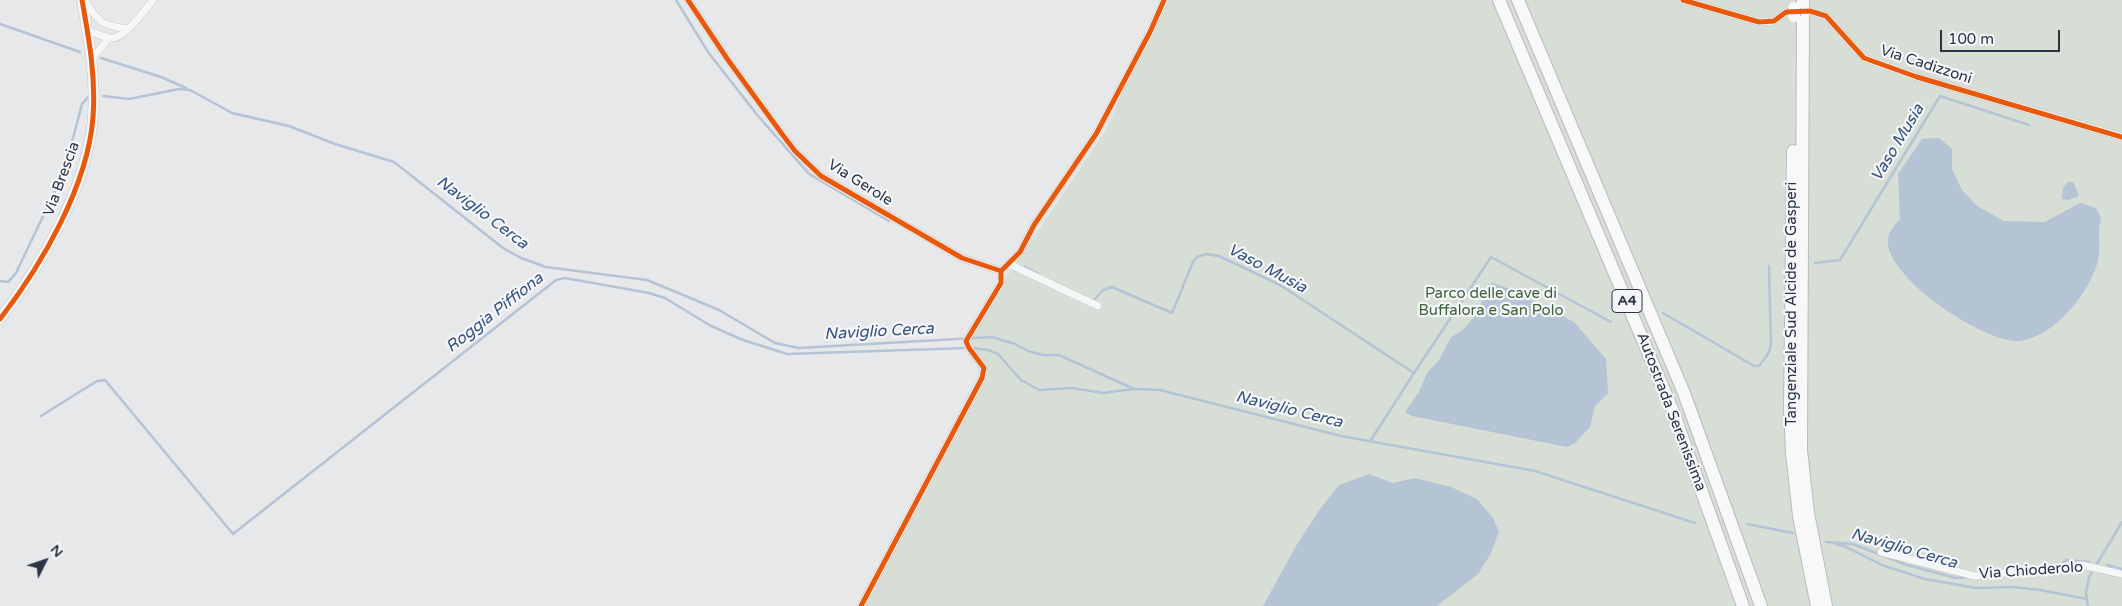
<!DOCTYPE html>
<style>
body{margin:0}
#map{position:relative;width:2122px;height:606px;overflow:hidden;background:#e6e8ea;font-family:"Varela Round",sans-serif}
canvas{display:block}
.north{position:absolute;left:20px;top:536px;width:50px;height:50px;-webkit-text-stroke:4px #f4f6f9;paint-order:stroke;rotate:49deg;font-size:14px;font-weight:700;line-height:20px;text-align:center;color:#2b3445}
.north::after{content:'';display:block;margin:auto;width:18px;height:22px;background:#2b3445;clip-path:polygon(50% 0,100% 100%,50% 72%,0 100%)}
.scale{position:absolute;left:1940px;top:30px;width:120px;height:22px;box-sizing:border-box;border:2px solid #2b3445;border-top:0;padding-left:6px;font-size:15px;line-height:18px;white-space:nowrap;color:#2b3445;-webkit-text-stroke:4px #f4f6f9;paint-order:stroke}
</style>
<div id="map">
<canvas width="2122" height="606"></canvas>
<div class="north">N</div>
<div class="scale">100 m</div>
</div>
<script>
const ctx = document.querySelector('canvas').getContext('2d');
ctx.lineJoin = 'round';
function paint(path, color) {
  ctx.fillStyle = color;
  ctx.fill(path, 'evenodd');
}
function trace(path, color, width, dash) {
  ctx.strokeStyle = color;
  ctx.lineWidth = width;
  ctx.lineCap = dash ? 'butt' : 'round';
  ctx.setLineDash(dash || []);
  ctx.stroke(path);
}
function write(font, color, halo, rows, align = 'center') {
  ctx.font = font + ' "Varela Round",sans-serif';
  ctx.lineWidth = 4.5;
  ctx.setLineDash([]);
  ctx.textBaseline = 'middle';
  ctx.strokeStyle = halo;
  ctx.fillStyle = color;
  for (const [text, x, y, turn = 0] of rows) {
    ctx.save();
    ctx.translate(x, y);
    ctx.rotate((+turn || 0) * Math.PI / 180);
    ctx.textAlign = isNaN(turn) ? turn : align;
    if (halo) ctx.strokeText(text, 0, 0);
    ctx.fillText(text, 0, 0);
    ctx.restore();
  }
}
paint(new Path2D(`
 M1162,0H2122V606H860L940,454L983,366L966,344L968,334L1106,130Z`), '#d6ded6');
paint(new Path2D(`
 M1939,138L1952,149V169L1962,190L1977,206L2004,221L2045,222L2080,203L2096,208L2101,218C2097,234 2101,245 2098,260C2096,270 2088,286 2082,294C2068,315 2045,338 2019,341C1986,344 1882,276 1888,238C1889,231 1895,225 1900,219L1898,174L1922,139Z
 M2068,182H2073L2079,196L2068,200L2062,199L2063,188Z
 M1493,283L1510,289L1574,322L1606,359L1608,393L1595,406L1590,427L1575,443L1567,447L1412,416L1405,412L1419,392L1427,373L1439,360L1451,337C1471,329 1482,304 1488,285Z
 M1369,474L1393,483L1415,478L1451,487L1477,499L1493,518L1499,532L1490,555L1478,574L1437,606H1263L1296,546L1320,509L1339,485Z`), '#b4c4d5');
trace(new Path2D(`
 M676,0L708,52L758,116L809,174L889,221
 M0,24L80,52
 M101,58L161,77L186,88
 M103,96L129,99L179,89L190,90L232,113L289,126L335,144L394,162L503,248L521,258L546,267L647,280L719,310L775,343L799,348L992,337L1015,344L1028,351L1043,355H1059L1134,389L1160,390L1341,436L1535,471L1695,523
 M1815,263L1840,260L1940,96L2029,125
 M1025,267L1039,274
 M0,281L8,282L16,273L64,172L82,104L88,97
 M1093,301L1103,290L1112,287L1172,313L1193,262L1197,257L1206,254L1219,256L1280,285L1414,373L1491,257L1611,322
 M1663,313L1754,366H1759L1768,354L1771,345L1769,266
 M972,348L988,350L998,354L1021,380L1039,390L1072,388L1103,393L1133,389
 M41,416L97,381L105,380L233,534L556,280L565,278L649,293L665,298L711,326L743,340L787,354L966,348
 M1371,440L1414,373
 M1747,524L1793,533
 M1826,542L1853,544L1907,565L1956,578L1968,577
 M1835,544L1844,546L1882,565L1925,579L1976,588L2013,587L2040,590L2087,599
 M2061,565L2066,560L2089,562
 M2107,565L2122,569
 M2009,576L2054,572L2057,569
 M2088,606L2086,593L2089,577L2122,522`), '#b4c4d5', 2.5);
const street = new Path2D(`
 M85,0C99,23 100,25 128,29
 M688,0L728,60L782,134L795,151L821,176L962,258L1001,271L1020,252L1034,225L1096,134L1150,32L1164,0
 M1683,0L1759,22L1774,21L1786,12L1810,11L1826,16L1864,58L1917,77L2122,137
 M88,30C95,33 106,39 114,38C126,36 145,10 153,0
 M92,59L109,38
 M1009,264L1098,306
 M1881,552L1975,576L2082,565L2122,574
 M861,606L982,378L984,368L969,348L966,341L1001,283V271`);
const secondary = new Path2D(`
 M0,319C41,266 88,186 93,117C96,77 89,39 82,0`);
const highway = new Path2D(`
 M1499,0L1672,409L1743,606
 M1518,0L1684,393L1761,606
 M1803,9V0
 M1803,15L1801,450L1808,513L1826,606
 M1793,151L1790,408L1792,453L1799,516L1817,606`);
trace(street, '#c4c6c8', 8);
trace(secondary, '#c4c6c8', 11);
trace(highway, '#b8bbbf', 14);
trace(street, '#f5f6f7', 7);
trace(secondary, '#f8f8f8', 10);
trace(highway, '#f8f8f8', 12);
const highwayBridge = new Path2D(`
 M1794,16V8`);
trace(highwayBridge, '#b8bbbf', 14, []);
trace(highwayBridge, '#f8f8f8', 12);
trace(new Path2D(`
 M688,0L728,60L782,134L795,151L821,176L962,258L1001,271L1020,252L1034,225L1096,134L1150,32L1164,0
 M1683,0L1759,22L1774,21L1786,12L1810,11L1826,16L1864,58L1917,77L2122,137
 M0,319C41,266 88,186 93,117C96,77 89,39 82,0
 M861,606L982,378L984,368L969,348L966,341L1001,283V271`), '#e8590c', 5);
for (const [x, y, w] of [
 [1627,301,30]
]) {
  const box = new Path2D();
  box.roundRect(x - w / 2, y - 11.5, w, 23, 4);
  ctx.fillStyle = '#f4f6f9';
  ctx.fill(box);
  trace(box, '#2b3445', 1);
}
write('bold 14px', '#2b3445', null, [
 ["A4",1627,301]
]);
write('15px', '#2b3445', '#f4f6f9', [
 ["Via Cadizzoni",1926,65,18],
 ["Via Brescia",62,179,-70],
 ["Via Gerole",860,183,32],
 ["Tangenziale Sud Alcide de Gasperi",1792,304,-90],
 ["Autostrada Serenissima",1671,412,69],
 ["Via Chioderolo",2031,571,-4]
]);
write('15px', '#3f6138', '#f4f6f9', [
 ["Parco delle cave di",1491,294],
 ["Buffalora e San Polo",1491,311]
]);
write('italic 16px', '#34527a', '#f4f6f9', [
 ["Vaso Musia",1898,143,-59],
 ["Naviglio Cerca",482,213,37],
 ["Vaso Musia",1267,269,28],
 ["Roggia Piffiona",495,313,-38],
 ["Naviglio Cerca",879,332,-3],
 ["Naviglio Cerca",1289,410,14],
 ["Naviglio Cerca",1904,549,16]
]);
</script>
